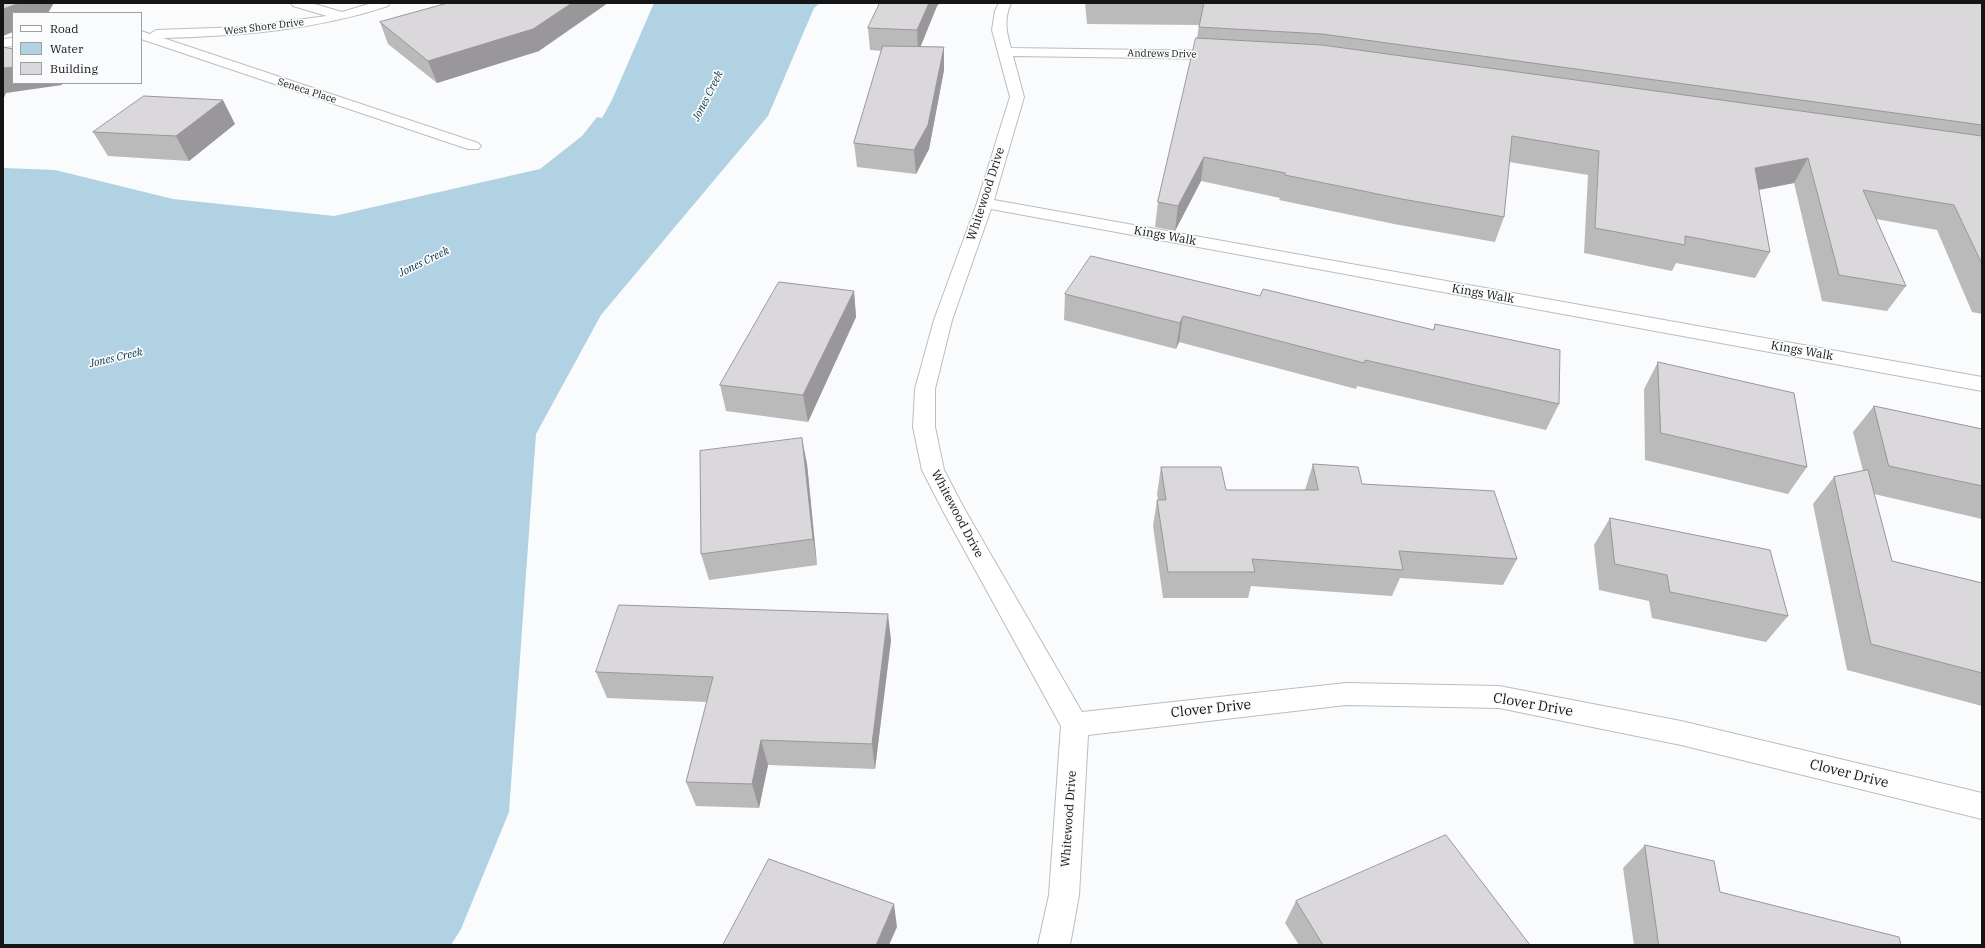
<!DOCTYPE html>
<style>
body{margin:0}
#map{position:relative;width:1985px;height:948px;overflow:hidden;background:#fafbfc;font-family:"IBM Plex Serif",serif}
canvas{display:block}
.frame{position:absolute;inset:0;border:4px solid #151515;pointer-events:none}
.legend{position:absolute;left:12px;top:12px;width:130px;height:72px;box-sizing:border-box;background:#fafbfc;border:1px solid #9e9fa0;margin:0;padding:5px 7px;list-style:none;font-size:12px;color:#151515}
.legend li{display:flex;align-items:center;gap:8px;height:20px}
.legend b{width:20px;border:1px solid #9e9fa0}
</style>
<div id="map">
<canvas width="1985" height="948"></canvas>
<div class="frame"></div>
<ul class="legend">
<li><b style="height:5px;background:#fff"></b>Road</li>
<li><b style="height:11px;background:#b0d2e3"></b>Water</li>
<li><b style="height:11px;background:#dad8da"></b>Building</li>
</ul>
</div>
<script>
const ctx = document.querySelector('canvas').getContext('2d');
ctx.lineJoin = 'round';
function paint(path, color) {
  ctx.fillStyle = color;
  ctx.fill(path, 'evenodd');
}
function trace(path, color, width, dash) {
  ctx.strokeStyle = color;
  ctx.lineWidth = width;
  ctx.lineCap = dash ? 'butt' : 'round';
  ctx.setLineDash(dash || []);
  ctx.stroke(path);
}
function write(font, color, halo, rows, align = 'center') {
  ctx.font = font + ' "IBM Plex Serif",serif';
  ctx.lineWidth = 3.5;
  ctx.setLineDash([]);
  ctx.textBaseline = 'middle';
  ctx.strokeStyle = halo;
  ctx.fillStyle = color;
  for (const [text, x, y, turn = 0] of rows) {
    ctx.save();
    ctx.translate(x, y);
    ctx.rotate((+turn || 0) * Math.PI / 180);
    ctx.textAlign = isNaN(turn) ? turn : align;
    if (halo) ctx.strokeText(text, 0, 0);
    ctx.fillText(text, 0, 0);
    ctx.restore();
  }
}
paint(new Path2D(`
 M654,3H820L814,8L768,116L601,315L536,434L509,812L461,929L451,945H3V168L55,170L173,199L334,216L540,169L582,136L597,117L602,118L612,100Z`), '#b0d2e3');
const minor = new Path2D(`
 M291,3H311L342,12L372,3H390L388,6C315,30 240,36 163,38L478,143L481,146L478,149H468L141,39V31L150,34L156,30L243,27L327,16L293,6Z
 M999,3H1011C1004,18 1006,32 1011,48L1222,51L1227,52L1229,55L1227,58L1222,59L1013,56L1024,97L994,200L1982,377V391L991,209L952,320L935,389V427L944,470L965,510L1082,712L1346,683L1499,686L1681,721L1982,793V819L1681,745L1499,708L1346,705L1088,735L1079,895L1070,945H1038L1049,895L1061,726L943,511L922,470L913,427L915,389L934,320L977,203L1010,97L992,30L995,11Z
 M13,38V46L3,47V39Z`);
trace(minor, '#bcbdbe', 2);
paint(minor, '#fff');
paint(new Path2D(`
 M1085,3H1982V314L1972,312L1937,230L1876,219L1906,286L1887,311L1822,301L1794,183L1759,190L1770,252L1755,278L1676,263L1672,271L1584,253L1588,175L1509,162L1504,217L1495,242L1394,224L1279,200L1280,198L1201,181L1175,231L1155,227L1158,202L1197,38L1199,25L1087,24Z
 M937,6L920,47L944,70L929,149L916,174L857,167L854,143L882,51L870,50L868,28Z
 M380,22L539,51L437,83L388,44Z
 M235,124L189,161L108,156L93,132Z
 M854,291L856,317L808,422L726,411L720,385Z
 M1065,294L1260,296L1433,330L1435,324L1559,404L1546,430L1357,386L1356,389L1179,342L1176,349L1064,320Z
 M1658,362L1807,467L1788,494L1645,460L1644,389Z
 M1874,406L1982,429V519L1874,494L1892,561L1982,583V706L1847,670L1813,504L1834,477L1863,471L1853,432Z
 M807,464L817,565L709,580L701,554Z
 M1313,464L1362,484L1517,559L1503,585L1400,578L1392,596L1251,586L1248,598H1163L1153,526L1157,500H1158L1157,494L1161,467L1226,490H1305Z
 M1610,518L1788,616L1766,642L1652,618L1649,601L1599,590L1594,545Z
 M891,640L875,769L768,765L759,808L696,806L686,782L707,702L607,698L596,672Z
 M1645,845L1720,892L1901,945H1634L1623,868Z
 M1296,901L1529,945H1299L1285,923Z`), '#bbbabb');
paint(new Path2D(`
 M20,3H54L48,13H13V32L3,36V9Z
 M572,3H608L539,51L437,83L428,61Z
 M929,3H940L937,6L918,53L917,30Z
 M944,47V70L929,149L916,174L914,150Z
 M13,67V83H62V85L6,93L3,100V68Z
 M223,100L235,124L189,161L176,136Z
 M1204,157L1201,181L1175,231L1178,206Z
 M1808,158L1794,183L1742,193L1755,168Z
 M854,291L856,317L808,422L803,395Z
 M1183,316L1179,342L1176,349L1180,323Z
 M802,438L807,464L817,565L813,539Z
 M888,614L891,640L875,769L872,744Z
 M761,740L768,765L759,808L752,784Z
 M894,904L897,927L889,945H876Z`), '#999799');
const building = new Path2D(`
 M3,3H20L3,9Z
 M448,3H572L533,29L428,61L380,22Z
 M880,3H929L917,30L868,28Z
 M1199,3H1982V125L1322,34L1199,27L1204,3Z
 M1196,38L1322,45L1982,136V264L1954,205L1863,190L1906,286L1839,275L1808,158L1755,168L1770,252L1685,236V245L1595,228L1599,151L1512,136L1504,217L1402,199L1285,175V173L1204,157L1178,206L1158,202Z
 M883,46L944,47L928,125L914,150L854,143Z
 M3,47L13,49V67L3,68Z
 M144,96L223,100L176,136L93,132Z
 M1091,256L1260,296L1263,289L1434,330L1435,324L1560,350L1559,404L1365,360L1364,363L1183,316L1180,323L1065,294Z
 M779,282L854,291L803,395L720,385Z
 M1658,362L1794,393L1807,467L1661,433Z
 M1874,406L1982,429V486L1889,466Z
 M802,438L813,539L701,554L700,451Z
 M1313,464L1358,467L1362,484L1494,491L1517,559L1399,551L1403,570L1252,559L1255,572H1168L1157,500H1166L1161,467H1221L1226,490H1318Z
 M1868,470L1892,561L1982,583V673L1871,644L1834,477Z
 M1610,518L1770,550L1788,616L1670,592L1667,575L1615,564Z
 M619,605L888,614L872,744L761,740L752,784L686,782L713,677L596,672Z
 M1446,835L1530,945H1323L1296,901Z
 M1645,845L1714,861L1720,892L1899,937L1901,945H1659Z
 M769,859L894,904L876,945H723Z`);
paint(building, '#dad8da');
trace(building, '#999799', 1);
write('10px', '#151515', '#fafbfc', [
 ["West Shore Drive",264,27,-7],
 ["Andrews Drive",1162,54,1],
 ["Seneca Place",307,91,18]
]);
write('italic 11px', '#003042', '#fafbfc', [
 ["Jones Creek",708,96,-63],
 ["Jones Creek",424,262,-26],
 ["Jones Creek",116,358,-13]
]);
write('12px', '#151515', '#fafbfc', [
 ["Whitewood Drive",986,194,-72],
 ["Kings Walk",1165,236,10],
 ["Kings Walk",1483,294,10],
 ["Kings Walk",1802,351,10],
 ["Whitewood Drive",957,514,62],
 ["Whitewood Drive",1069,819,-86]
]);
write('14px', '#151515', '#fafbfc', [
 ["Clover Drive",1533,705,10],
 ["Clover Drive",1211,709,-6],
 ["Clover Drive",1849,774,14]
]);
</script>
